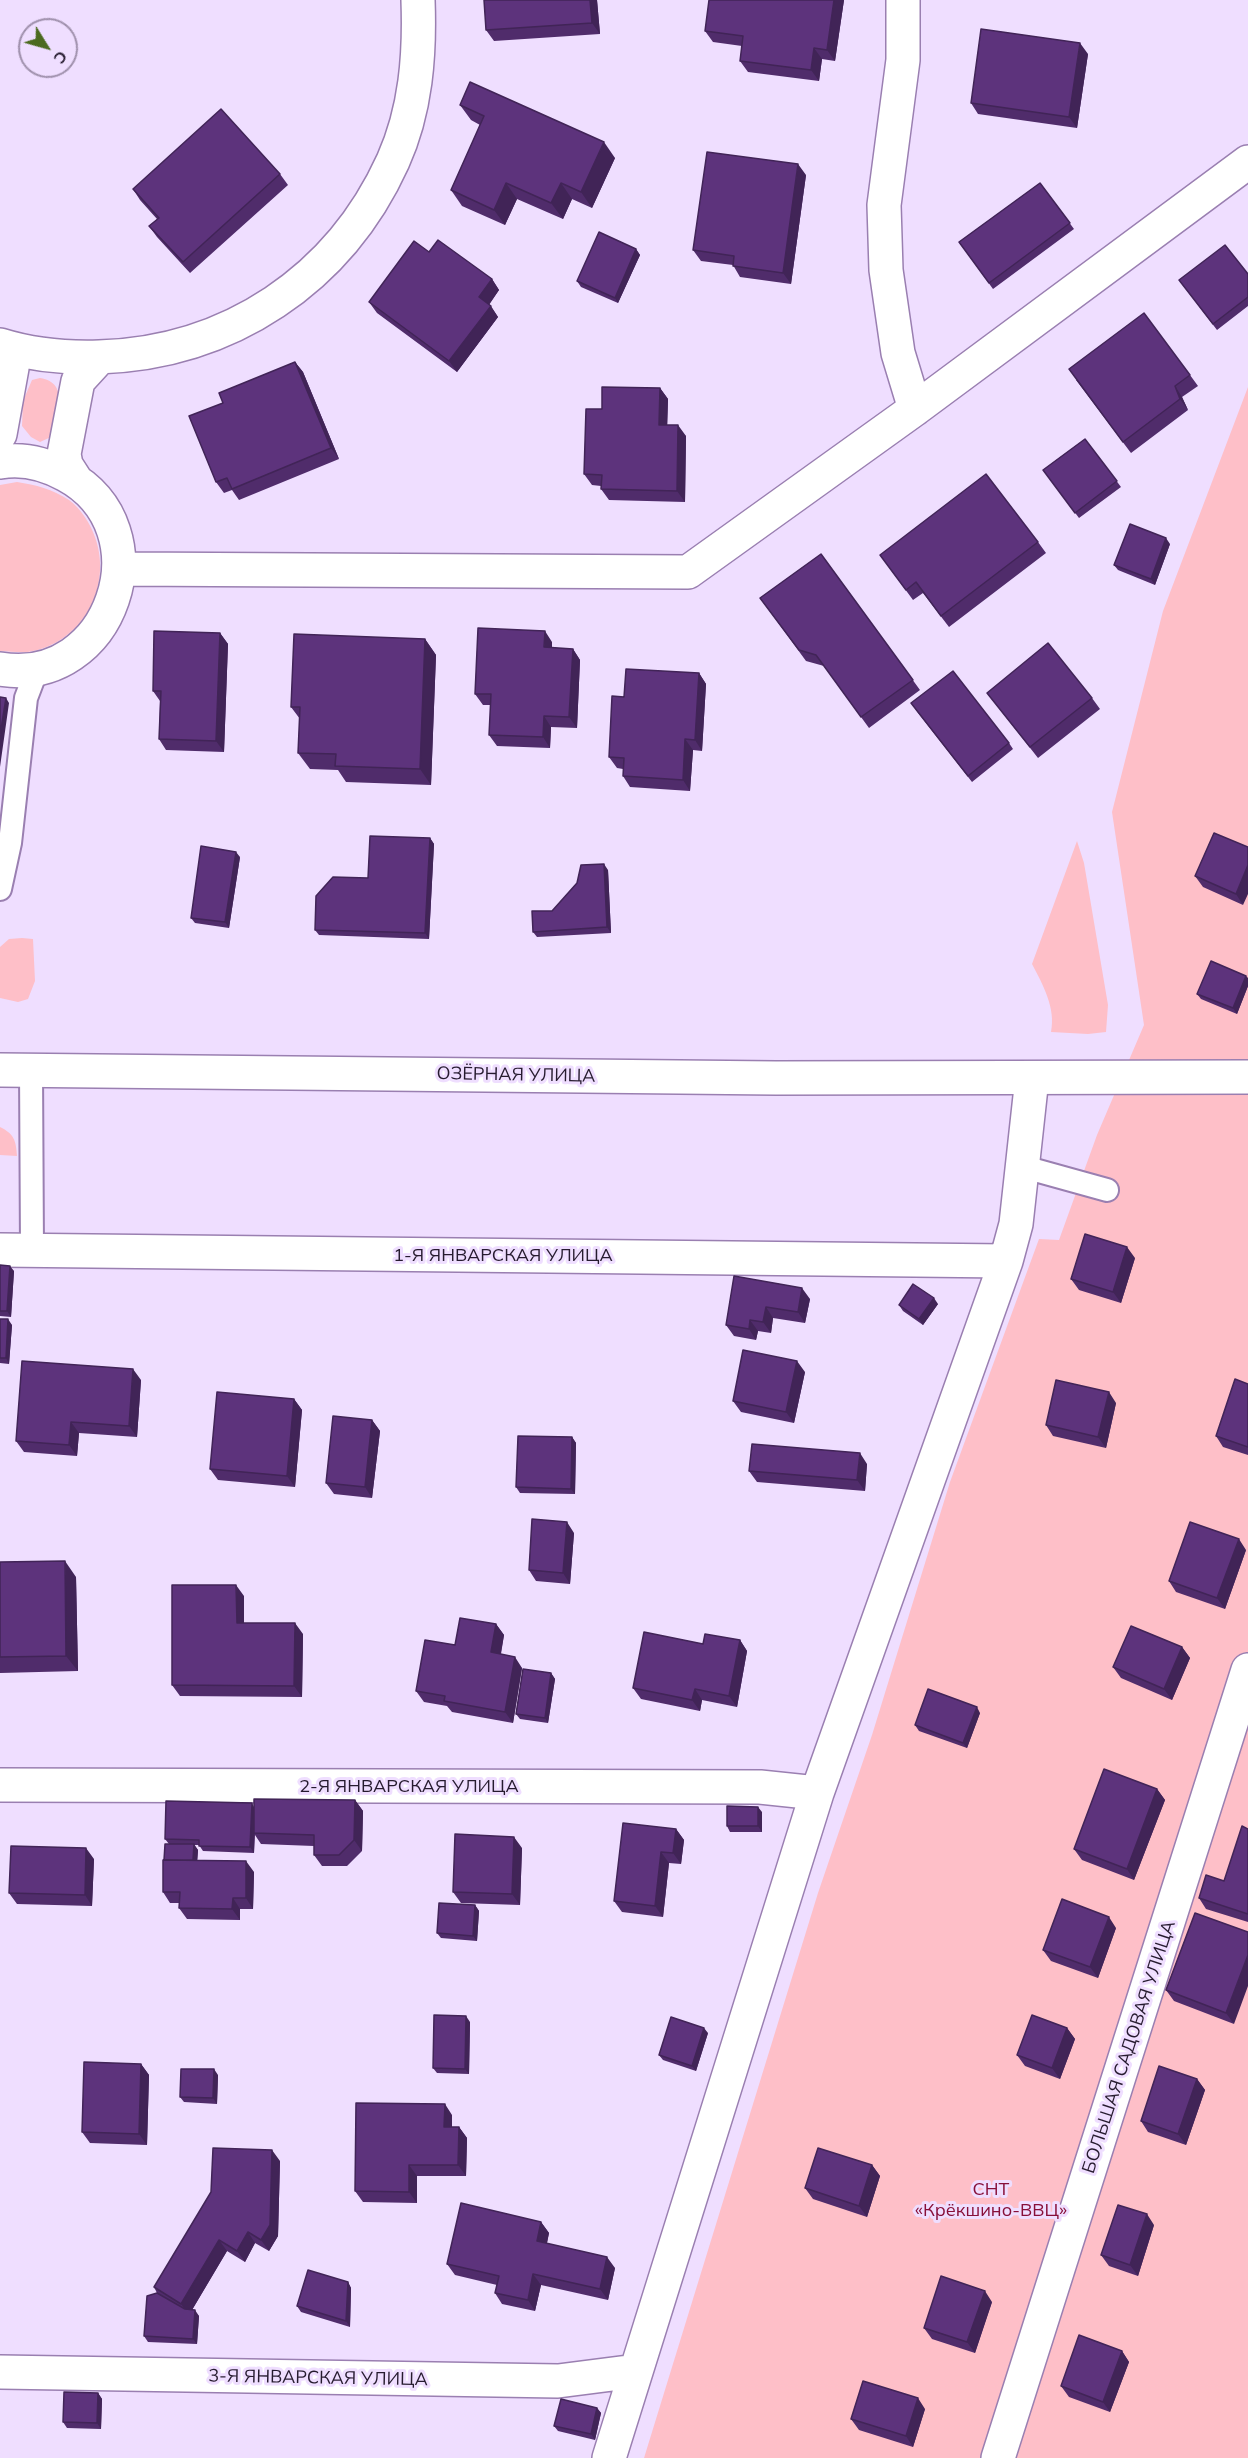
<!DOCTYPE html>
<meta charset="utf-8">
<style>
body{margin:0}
#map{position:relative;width:1248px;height:2458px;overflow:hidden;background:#efdeff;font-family:Mulish,sans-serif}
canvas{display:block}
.north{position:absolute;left:18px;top:18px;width:60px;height:60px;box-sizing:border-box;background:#efdeff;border:2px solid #9f90ac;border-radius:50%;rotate:127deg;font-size:16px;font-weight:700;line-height:24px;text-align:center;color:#261b2f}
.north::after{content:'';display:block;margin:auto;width:21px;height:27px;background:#4c6a1f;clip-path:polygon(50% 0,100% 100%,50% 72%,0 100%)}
</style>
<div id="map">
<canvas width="1248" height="2458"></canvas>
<div class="north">С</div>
</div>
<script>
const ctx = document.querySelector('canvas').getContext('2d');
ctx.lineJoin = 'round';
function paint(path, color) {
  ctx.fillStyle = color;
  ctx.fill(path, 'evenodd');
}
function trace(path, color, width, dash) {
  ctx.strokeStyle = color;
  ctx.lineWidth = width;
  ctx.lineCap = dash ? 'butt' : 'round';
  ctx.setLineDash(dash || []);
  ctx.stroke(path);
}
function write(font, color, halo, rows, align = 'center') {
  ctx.font = font + ' Mulish,sans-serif';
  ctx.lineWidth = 6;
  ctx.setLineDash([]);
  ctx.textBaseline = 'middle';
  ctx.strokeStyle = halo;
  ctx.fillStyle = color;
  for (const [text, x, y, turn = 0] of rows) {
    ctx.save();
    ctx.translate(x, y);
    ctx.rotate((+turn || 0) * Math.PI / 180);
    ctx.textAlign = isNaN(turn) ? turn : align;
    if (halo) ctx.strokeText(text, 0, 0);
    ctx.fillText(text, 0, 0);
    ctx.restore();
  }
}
paint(new Path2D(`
 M40,378C71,383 56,415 51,437L40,442L31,437L22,426L23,401L32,380Z
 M1248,387V2458H644L818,1893L872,1735L950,1482L1039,1239L1059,1240L1097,1135L1144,1025L1112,812L1163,611Z
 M17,482C36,485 52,489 69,500C81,509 90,523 95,537C113,587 82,644 28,652C19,653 9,651 0,651V485Z
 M1077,841L1084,863L1108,1005L1106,1032L1088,1034L1051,1032C1056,1008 1043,985 1032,964Z
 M22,938L33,939L35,981L28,999L18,1002L0,998V947L9,939Z
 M0,1127C14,1134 16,1140 17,1156L0,1155Z`), '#febfc8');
const lane = new Path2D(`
 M0,889L10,843L26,698L37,669
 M31,1069L32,1250
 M1024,1167L1107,1190`);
const street = new Path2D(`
 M903,0V60L884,205L886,270L898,353L915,409
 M0,345C32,355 66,358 99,357C229,353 339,280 393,161C416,110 420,55 418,0
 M0,434L12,368L3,346
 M0,462C23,458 46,464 66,475C166,529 112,688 0,669
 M75,479L66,465L64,454L78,381L100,357
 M120,569L688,572L915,409L1248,162
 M0,1250L1006,1261
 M0,1785L760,1787L817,1793
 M0,2372L558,2381L636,2371
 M609,2458L817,1793L1006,1261L1016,1224L1032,1078
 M998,2458L1248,1670`);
const secondary = new Path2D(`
 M0,1070L776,1078L1248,1077`);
trace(lane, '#9a7fb1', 26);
trace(street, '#9a7fb1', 36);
trace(secondary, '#9a7fb1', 36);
trace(lane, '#fff', 22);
trace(street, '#fff', 33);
trace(secondary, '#fff', 33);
paint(new Path2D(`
 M597,0L600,34L494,41L486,30Z
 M844,0L835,61L822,59L819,81L748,72L740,61L742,46L713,42L705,31Z
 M1088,54L1077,128L978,114L971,103Z
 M460,105L615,158L592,208L572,199L563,219L517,199L505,225L462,206L451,190L480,125L471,120Z
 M280,174L288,185L190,273L157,237L149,226L157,219L140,200L133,189Z
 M806,175L791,284L740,277L733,265L701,261L693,250Z
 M1040,183L1074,229L993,289L959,242Z
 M636,249L640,255L618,303L581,287L577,281Z
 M429,252L492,279L499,290L489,304L498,317L457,372L377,313L369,302Z
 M1248,274V306L1217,330L1179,280Z
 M295,362L303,372L339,459L239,500L232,490L224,493L216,482L223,403Z
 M1190,375L1198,386L1182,397L1188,410L1131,453L1076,380Z
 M660,388L668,399L667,425L686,436L685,502L609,500L601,489V486L592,485L584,474L602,409Z
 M1085,439L1121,487L1079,518L1043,470Z
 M1038,542L1046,553L949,627L923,593L913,600L880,555Z
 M1170,544L1155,585L1118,570L1114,565Z
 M821,554L920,690L869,728L824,666L806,661L760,598Z
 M220,633L228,644L224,752L166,750L159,739L160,701L153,691Z
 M425,639L436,655L431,785L346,782L338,770L310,769L298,753L300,719L291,707Z
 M552,642V648L573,649L580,660L577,728L551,727L550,748L497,746L489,735L491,705H483L475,694Z
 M699,673L706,684L702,751L693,750L690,791L630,787L623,776V769L617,768L609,757L624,697Z
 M987,693L1092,698L1100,709L1038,758Z
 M915,709L1009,743L1013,749L972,782Z
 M1214,833L1243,905L1203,887L1195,876Z
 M430,838L434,844L429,939L319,935L315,930L368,878Z
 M240,857L229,928L195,923L191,918Z
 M608,870L611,933L537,937L533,932L552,911Z
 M1248,978V986L1237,1014L1201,999L1197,994Z
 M1135,1258L1121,1303L1079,1290L1071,1279Z
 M0,1265L14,1271L11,1317L0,1316Z
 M734,1276L810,1299L805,1323L773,1318L771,1333L758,1331L756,1340L734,1336L726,1325Z
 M938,1304L923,1325L903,1311L899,1305Z
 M0,1319L12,1325L9,1364L0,1363Z
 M805,1372L794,1423L741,1412L733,1401Z
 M141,1380L137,1437L79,1433L77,1456L24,1452L16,1441Z
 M1248,1384V1455L1223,1447L1216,1436Z
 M294,1399L302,1410L295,1487L218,1480L210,1469Z
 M1116,1403L1106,1448L1053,1436L1046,1425Z
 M372,1420L380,1431L372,1498L334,1494L326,1483Z
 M572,1437L576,1443L575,1494L520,1493L516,1487Z
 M867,1464L865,1491L757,1482L749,1471Z
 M574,1533L570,1584L536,1581L529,1570Z
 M1246,1550L1225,1609L1176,1592L1169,1581Z
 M0,1562L76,1577L78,1671L0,1673Z
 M244,1596V1623L303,1634L302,1697L180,1696L172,1685Z
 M496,1624L504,1635L501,1654L522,1668L513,1723L452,1712L447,1706L424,1702L416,1691L455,1645Z
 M740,1640L747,1651L737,1707L702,1700L700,1711L641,1699L633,1688L703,1644Z
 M1182,1647L1190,1658L1172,1700L1121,1678L1113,1667Z
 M551,1673L555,1679L548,1723L520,1719L516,1714Z
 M980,1713L967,1748L919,1731L915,1725Z
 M1157,1789L1165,1800L1134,1880L1082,1860L1074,1849Z
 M355,1800L363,1811L362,1851L347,1866H322L314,1855V1846L261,1844L255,1835L254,1853L203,1851L199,1845H194L198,1850L197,1860L254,1872L253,1909H240V1920L187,1919L179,1908V1903H170L163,1892L164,1860L169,1844L165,1839L254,1807Z
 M762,1812V1832H730L727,1826Z
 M676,1829L684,1840L681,1864L669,1863L663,1917L622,1912L614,1901Z
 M1248,1829V1922L1206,1909L1199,1898L1224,1881Z
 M522,1848L520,1905L461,1903L453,1892Z
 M94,1859L92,1906L17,1904L9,1893Z
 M475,1905L479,1911L477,1941L441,1938L437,1933Z
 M1195,1913L1234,2024L1174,2001L1166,1990Z
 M1116,1928L1098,1978L1051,1961L1043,1950Z
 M470,2022L469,2074L437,2073L433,2068Z
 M1067,2028L1075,2039L1060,2079L1025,2066L1017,2055Z
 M708,2033L696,2071L663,2060L659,2055Z
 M141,2064L149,2075L147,2145L90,2143L82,2132Z
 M218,2075L217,2104L184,2102L180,2097Z
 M1197,2079L1205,2090L1186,2145L1148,2132L1141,2121Z
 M452,2115V2127H459L467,2138L466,2176H417V2203L363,2202L355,2191Z
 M280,2161L278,2236L269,2251L255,2243L245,2262L227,2251L192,2310L199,2316L197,2344L148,2342L144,2336L157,2293L154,2287Z
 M872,2165L880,2176L867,2217L813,2199L805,2188Z
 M541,2222L549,2233L547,2243L615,2268L608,2300L541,2285L535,2311L502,2304L495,2293L497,2285L455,2275L447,2264Z
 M1154,2225L1138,2276L1109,2266L1101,2255Z
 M348,2282L351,2288L350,2327L301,2312L297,2306Z
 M992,2302L975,2353L932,2339L924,2328Z
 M1122,2351L1129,2362L1110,2412L1069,2397L1061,2386Z
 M98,2393L102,2399L101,2429L67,2428L63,2422Z
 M597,2408L601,2413L595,2440L558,2431L554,2426Z
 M925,2409L913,2447L859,2430L851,2419Z`), '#502c6b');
paint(new Path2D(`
 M590,0H597L600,34L592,23Z
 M834,0H844L835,61L827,50Z
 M1080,43L1088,54L1077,128L1069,117Z
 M814,48L822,59L819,81L811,70Z
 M604,142L615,158L592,208L581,192Z
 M798,164L806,175L791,284L783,273Z
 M506,183L517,199L505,225L494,210Z
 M561,183L572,199L563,219L551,203Z
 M636,249L640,255L618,303L615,298Z
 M492,279L499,290L487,308L479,297Z
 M491,306L498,317L457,372L449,361Z
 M295,362L303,372L339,459L331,448Z
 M1175,386L1182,397L1188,410L1180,399Z
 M660,388L668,399L667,436L659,425Z
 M678,425L686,436L685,502L677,491Z
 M1166,538L1170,544L1155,585L1151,579Z
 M545,631L552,642V658L544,647Z
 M220,633L228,644L224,752L216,741Z
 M425,639L436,655L431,785L420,769Z
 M573,649L580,660L577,728L569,717Z
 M699,673L706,684L702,751L695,740Z
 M6,698L9,703L0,767V735Z
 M544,716L551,727L550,748L543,737Z
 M685,739L693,750L690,791L683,780Z
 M430,838L434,844L429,939L425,933Z
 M236,852L240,857L229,928L225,922Z
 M604,864L608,870L611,933L607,927Z
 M1248,865V894L1243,905L1236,894Z
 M1246,976L1248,978V986L1237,1014L1233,1008Z
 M1127,1247L1135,1258L1121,1303L1113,1292Z
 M10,1266L14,1271L11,1317L7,1311Z
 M802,1288L810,1299L805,1323L798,1312Z
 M934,1298L938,1304L923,1325L919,1319Z
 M766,1307L773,1318L771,1333L763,1322Z
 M8,1319L12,1325L9,1364L6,1358Z
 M750,1320L758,1331L756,1340L749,1329Z
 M797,1361L805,1372L794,1423L786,1412Z
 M133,1369L141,1380L137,1437L129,1426Z
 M1109,1392L1116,1403L1106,1448L1098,1437Z
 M294,1399L302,1410L295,1487L287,1476Z
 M372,1420L380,1431L372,1498L365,1487Z
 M71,1422L79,1433L77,1456L69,1445Z
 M572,1437L576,1443L575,1494L571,1489Z
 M860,1453L867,1464L865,1491L857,1480Z
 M567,1522L574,1533L570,1584L563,1573Z
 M1239,1539L1246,1550L1225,1609L1217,1598Z
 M65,1561L76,1577L78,1671L66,1656Z
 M236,1585L244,1596V1634L237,1623Z
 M295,1623L303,1634L302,1697L294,1686Z
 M496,1624L504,1635L499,1663L491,1652Z
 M740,1640L747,1651L737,1707L729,1696Z
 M1182,1647L1190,1658L1172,1700L1164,1689Z
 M515,1657L522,1668L513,1723L505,1712Z
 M551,1673L555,1679L548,1723L545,1718Z
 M695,1689L702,1700L700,1711L692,1700Z
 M977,1707L980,1713L967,1748L963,1743Z
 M1157,1789L1165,1800L1134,1880L1127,1869Z
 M355,1800L363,1811L362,1851L354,1840Z
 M252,1803L255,1809L254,1853L250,1847Z
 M758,1807L762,1812V1832L758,1826Z
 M676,1829L684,1840L681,1864L673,1853Z
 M514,1837L522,1848L520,1905L512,1894Z
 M194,1844L198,1850L197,1867L193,1861Z
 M86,1848L94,1859L92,1906L85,1895Z
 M661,1852L669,1863L663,1917L655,1906Z
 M246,1861L254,1872L253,1909L246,1898Z
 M233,1898L240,1909V1920L232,1909Z
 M475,1905L479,1911L477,1941L473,1936Z
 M1109,1917L1116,1928L1098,1978L1090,1967Z
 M1248,1955V1986L1234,2024L1226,2013Z
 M466,2016L470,2022L469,2074L465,2069Z
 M704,2028L708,2033L696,2071L692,2066Z
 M1067,2028L1075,2039L1060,2079L1052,2068Z
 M141,2064L149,2075L147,2145L139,2134Z
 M214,2069L218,2075L217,2104L213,2098Z
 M1197,2079L1205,2090L1186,2145L1178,2134Z
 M445,2104L452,2115V2138L444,2127Z
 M459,2127L467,2138L466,2176L458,2165Z
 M272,2150L280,2161L278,2236L269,2251L261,2240Z
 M409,2165L417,2176V2203L409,2192Z
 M872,2165L880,2176L867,2217L859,2206Z
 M1147,2214L1154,2225L1138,2276L1130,2265Z
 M541,2222L549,2233L545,2252L537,2241Z
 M248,2232L255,2243L245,2262L237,2251Z
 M219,2240L227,2251L189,2315L181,2304Z
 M607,2257L615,2268L608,2300L600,2289Z
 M533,2274L541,2285L535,2311L528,2300Z
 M348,2282L351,2288L350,2327L346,2321Z
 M985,2291L992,2302L975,2353L967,2342Z
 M195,2310L199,2316L197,2344L193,2339Z
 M1122,2351L1129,2362L1110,2412L1103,2402Z
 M98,2393L102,2399L101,2429L97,2423Z
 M918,2398L925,2409L913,2447L906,2436Z
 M597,2408L601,2413L595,2440L591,2434Z`), '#412457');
const building = new Path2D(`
 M484,0H590L592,23L486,30Z
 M709,0H834L827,50L814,48L811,70L740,61L743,36L705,31Z
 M981,29L1080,43L1069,117L971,103Z
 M470,82L604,142L581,192L561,183L551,203L506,183L494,210L451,190L484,116L460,105Z
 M221,109L280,174L183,262L149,226L159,218L133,189Z
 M707,152L798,164L783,273L733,266L734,256L693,250Z
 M1040,183L1070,223L989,283L959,242Z
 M599,232L636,249L615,298L577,281Z
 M438,240L492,279L479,297L491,306L449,361L369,302L414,241L429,252Z
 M1225,245L1248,274V297L1213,324L1179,280Z
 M1144,313L1190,375L1175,386L1180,399L1123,442L1069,369Z
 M295,362L331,448L232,489L227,478L216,482L189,416L223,403L219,393Z
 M602,387L660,388L659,425H678L677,491L601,489L602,475L584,474L586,409H602Z
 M1085,439L1117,481L1075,513L1043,470Z
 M986,474L1038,542L941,616L916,582L906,590L880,555Z
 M1130,524L1166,538L1151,579L1114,565Z
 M821,554L913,680L861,717L816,655L799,650L760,598Z
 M478,628L545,631L544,647L573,649L569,717L544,716L543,737L489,735L491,694H475Z
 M154,631L220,633L216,741L159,739L161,691H153Z
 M294,634L425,639L420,769L335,766L336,754L298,753L300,707H291Z
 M1048,643L1092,698L1030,747L987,693Z
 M626,669L699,673L695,740L685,739L683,780L623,776L624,758L609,757L612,696L624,697Z
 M953,671L1009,743L968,776L911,703Z
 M0,697L6,698L0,735Z
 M1214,833L1248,847V865L1236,894L1195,876Z
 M370,836L430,838L425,933L315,930L316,896L333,877L368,878Z
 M201,846L236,852L225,922L191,918Z
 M604,864L607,927L533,932L532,911H552L577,883L581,865Z
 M1211,961L1246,976L1233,1008L1197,994Z
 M1085,1234L1127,1247L1113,1292L1071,1279Z
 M0,1265L10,1266L7,1311H0Z
 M734,1276L802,1288L798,1312L766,1307L763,1322L750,1320L749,1329L726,1325Z
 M913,1284L934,1298L919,1319L899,1305Z
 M0,1319H8L6,1358H0Z
 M743,1350L797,1361L786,1412L733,1401Z
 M22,1361L133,1369L129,1426L71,1422L69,1445L16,1441Z
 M1235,1379L1248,1384V1447L1216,1436Z
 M1056,1380L1109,1392L1098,1437L1046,1425Z
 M217,1392L294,1399L287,1476L210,1469Z
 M333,1416L372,1420L365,1487L326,1483Z
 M518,1436L572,1437L571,1489L516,1487Z
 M752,1444L860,1453L857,1480L749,1471Z
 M532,1519L567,1522L563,1573L529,1570Z
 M1190,1522L1239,1539L1217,1598L1169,1581Z
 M65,1561L66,1656L0,1657V1562Z
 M172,1585H236L237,1623H295L294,1686L172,1685Z
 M460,1618L496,1624L491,1652L515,1657L505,1712L444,1701L445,1696L416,1691L425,1640L455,1645Z
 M1131,1626L1182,1647L1164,1689L1113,1667Z
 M644,1632L703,1644L705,1634L740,1640L729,1696L695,1689L692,1700L633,1688Z
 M523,1669L551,1673L545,1718L516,1714Z
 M928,1689L977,1707L963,1743L915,1725Z
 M1104,1769L1157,1789L1127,1869L1074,1849Z
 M254,1799L355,1800L354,1840L339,1855H314V1835L254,1833Z
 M166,1801L252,1803L250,1847L199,1846V1840L165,1839Z
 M727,1806L758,1807V1826H727Z
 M623,1823L676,1829L673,1853L661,1852L655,1906L614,1901Z
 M1242,1826L1248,1829V1914L1199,1898L1206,1875L1224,1881Z
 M455,1834L514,1837L512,1894L453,1892Z
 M165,1844H194L193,1860H164Z
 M11,1846L86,1848L85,1895L9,1893Z
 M163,1860L246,1861V1898H233L232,1909L179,1908L180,1892H163Z
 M1062,1899L1109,1917L1090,1967L1043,1950Z
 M439,1903L475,1905L473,1936L437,1933Z
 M1195,1913L1248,1932V1955L1226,2013L1166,1990Z
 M434,2015L466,2016L465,2069L433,2068Z
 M1032,2015L1067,2028L1052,2068L1017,2055Z
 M671,2017L704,2028L692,2066L659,2055Z
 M84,2062L141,2064L139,2134L82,2132Z
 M1159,2066L1197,2079L1178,2134L1141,2121Z
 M181,2069H214L213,2098L180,2097Z
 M356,2103L445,2104L444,2127H459L458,2165H409V2192L355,2191Z
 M213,2148L272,2150L270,2225L261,2240L248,2232L237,2251L219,2240L181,2304L154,2287L211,2192Z
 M818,2148L872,2165L859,2206L805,2188Z
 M461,2203L541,2222L537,2241L607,2257L600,2289L533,2274L528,2300L495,2293L499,2276L447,2264Z
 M1118,2205L1147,2214L1130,2265L1101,2255Z
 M308,2270L348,2282L346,2321L297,2306Z
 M941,2276L985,2291L967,2342L924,2328Z
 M157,2293L185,2309L195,2310L193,2339L144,2336L147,2296Z
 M1079,2335L1122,2351L1103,2402L1061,2386Z
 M863,2381L918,2398L906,2436L851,2419Z
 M64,2392L98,2393L97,2423L63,2422Z
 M561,2399L597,2408L591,2434L554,2426Z`);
paint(building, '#5d337c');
trace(building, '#412457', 1.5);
write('18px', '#261b2f', '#efdeff', [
 ["ОЗЁРНАЯ УЛИЦА",516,1075,1],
 ["1-Я ЯНВАРСКАЯ УЛИЦА",503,1256],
 ["2-Я ЯНВАРСКАЯ УЛИЦА",409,1787],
 ["БОЛЬШАЯ САДОВАЯ УЛИЦА",1129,2047,-72],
 ["3-Я ЯНВАРСКАЯ УЛИЦА",318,2378,1]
]);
write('18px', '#870f39', '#efdeff', [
 ["СНТ",991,2190],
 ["«Крёкшино-ВВЦ»",991,2211]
]);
</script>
